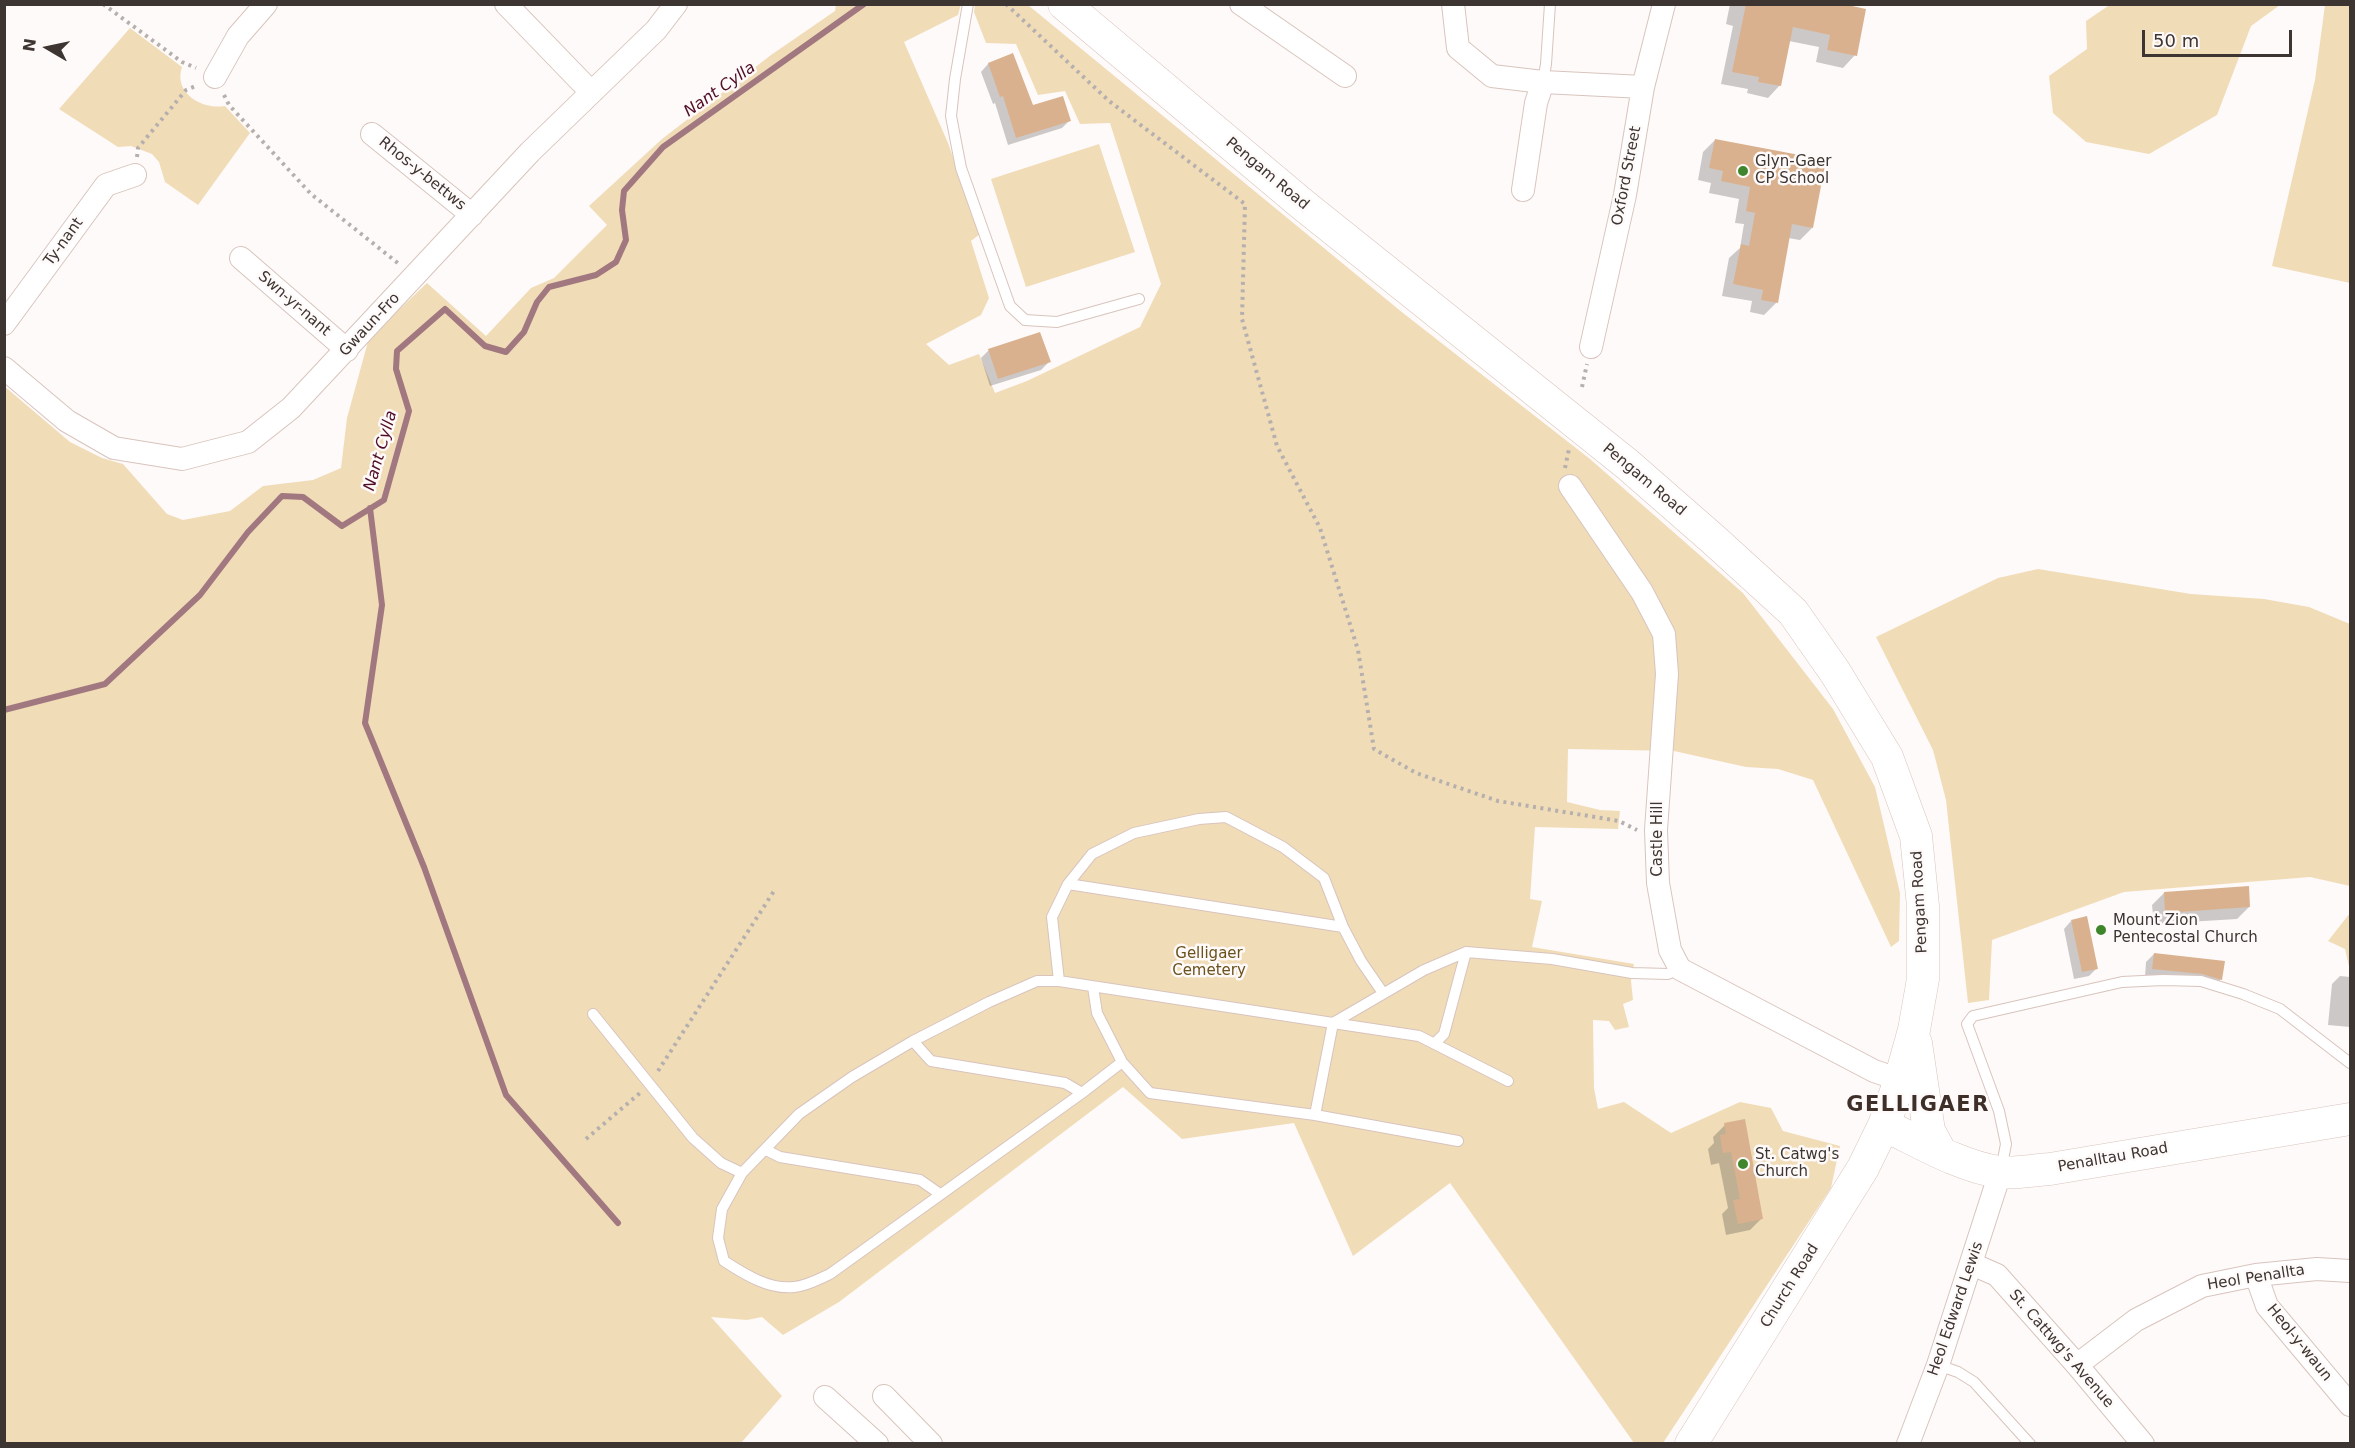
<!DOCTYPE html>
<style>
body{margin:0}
#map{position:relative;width:2355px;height:1448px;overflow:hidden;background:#fefaf9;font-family:"DejaVu Sans",sans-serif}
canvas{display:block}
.frame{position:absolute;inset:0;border:6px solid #3d3532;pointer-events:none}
.north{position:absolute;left:18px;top:18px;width:60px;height:60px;-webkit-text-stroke:4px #fefaf9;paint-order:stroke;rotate:279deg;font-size:16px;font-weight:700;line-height:24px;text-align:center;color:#3d3532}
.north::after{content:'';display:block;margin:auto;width:21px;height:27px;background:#3d3532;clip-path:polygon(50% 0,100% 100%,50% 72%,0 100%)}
.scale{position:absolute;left:2142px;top:30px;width:150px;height:27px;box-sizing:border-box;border:3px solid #3d3532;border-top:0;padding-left:8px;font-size:18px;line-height:21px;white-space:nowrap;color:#3d3532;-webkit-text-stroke:4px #fefaf9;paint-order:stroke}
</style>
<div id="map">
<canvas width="2355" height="1448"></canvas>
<div class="frame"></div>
<div class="north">N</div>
<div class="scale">50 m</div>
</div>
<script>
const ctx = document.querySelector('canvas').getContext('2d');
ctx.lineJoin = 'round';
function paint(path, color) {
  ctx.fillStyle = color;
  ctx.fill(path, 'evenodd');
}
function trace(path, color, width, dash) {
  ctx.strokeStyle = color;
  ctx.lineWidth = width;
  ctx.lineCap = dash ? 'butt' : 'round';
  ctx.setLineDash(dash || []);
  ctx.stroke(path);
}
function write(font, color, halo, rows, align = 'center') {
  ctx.font = font + ' "DejaVu Sans",sans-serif';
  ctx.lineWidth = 5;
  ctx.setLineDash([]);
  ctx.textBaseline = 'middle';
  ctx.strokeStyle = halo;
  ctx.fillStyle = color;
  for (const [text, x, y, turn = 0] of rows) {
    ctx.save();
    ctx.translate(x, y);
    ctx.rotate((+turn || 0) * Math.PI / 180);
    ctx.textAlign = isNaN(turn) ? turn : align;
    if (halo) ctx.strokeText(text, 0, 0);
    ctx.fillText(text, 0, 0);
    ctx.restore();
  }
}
paint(new Path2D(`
 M961,4L958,15L904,42L948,143L980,234L971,241L989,298L981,315L926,344L949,365L979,354L995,393L1027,381L1140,327L1161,284L1110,123L1080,124L1065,91L1038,95L1016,44L986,43L974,12L975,5H1028L1403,313L1590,459L1743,593L1833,709L1875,787L1900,893L1899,941L1891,947L1813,780L1778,769L1746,767L1674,751L1568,749L1567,802L1600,810L1620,811L1618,829L1535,827L1530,899L1542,901L1532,947L1634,964L1631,981L1633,1000L1623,1004L1629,1027L1615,1030L1609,1021L1593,1020L1594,1088L1598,1109L1624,1102L1671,1133L1740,1102L1771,1108L1783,1131L1840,1146L1831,1188L1663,1443H1634L1450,1183L1353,1256L1294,1123L1182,1139L1123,1087L839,1302L783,1335L762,1317L747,1320L711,1317L782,1396L741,1443H5L4,386L70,442L102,458L123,464L167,514L183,520L230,511L263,486L313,480L341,468L347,418L369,338L427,283L486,336L531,288L554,278L607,225L589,206L662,139L771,55L835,11L836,5Z
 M2111,4H2280V5L2251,26L2217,115L2149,154L2086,142L2053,113L2049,76L2087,49L2086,21Z
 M2325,5H2350V283L2272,266L2315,80Z
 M130,28L182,67C173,93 202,110 225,106L250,133L198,205L165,182L159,162L152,154L131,146L118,147L59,109Z
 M1099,144L1135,252L1026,287L991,179Z
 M2038,569L2191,594L2264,599L2309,607L2350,624V886L2310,877L2124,892L1992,940L1989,1000L1968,1003L1946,800L1933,750L1876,637L1998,578Z
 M2350,913V971L2345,949L2328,941Z`), '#f1dcb8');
paint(new Path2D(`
 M1730,4H1836L1855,55L1843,68L1816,62L1819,47L1789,41L1780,85L1768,98L1747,93L1748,89L1721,84L1733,26L1726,24Z
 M1012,55L1032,107L1070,120L1062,128L1008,145L995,103L993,104L981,72L988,64Z
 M1715,140L1812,228L1800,240L1788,238L1776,303L1764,315L1750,312L1752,301L1722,296L1729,258L1740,248L1744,224L1735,223L1739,199L1709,193L1711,183L1698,180L1703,152Z
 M989,350L1049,362L1041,370L990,386L981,358Z
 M2164,893L2249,907L2237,919L2154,924L2152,905Z
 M2071,921L2097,968L2089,976L2074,979L2064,929Z
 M2154,954L2221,979L2213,987L2145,977L2146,962Z
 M2340,976L2350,977V1027L2328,1025L2332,984Z
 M1725,1125L1762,1218L1750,1230L1726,1235L1722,1214L1728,1208L1719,1163L1711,1165L1708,1149L1714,1143L1713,1137Z`), '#0003');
trace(new Path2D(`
 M370,508L382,605L365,723L424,867L506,1095L618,1223
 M4,710L105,684L200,595L248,532L282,496L303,497L342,526L384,500L409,411L396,369L397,351L445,309L485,346L506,352L524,332L537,302L549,287L596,275L616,262L626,240L622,210L624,191L663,147L864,4`), '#a17880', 6);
paint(new Path2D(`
 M1746,4H1843L1866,9L1857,56L1827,50L1830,35L1793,27L1781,86L1758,82L1759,77L1732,72Z
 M1013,53L1033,105L1063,96L1071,121L1016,138L1003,96L1000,97L988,63Z
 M1715,139L1826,160L1813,228L1792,224L1778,303L1761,300L1763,290L1733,284L1741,244L1749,246L1755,213L1746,211L1750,187L1721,181L1723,171L1709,168Z
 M1040,332L1051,362L998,379L988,349Z
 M2249,886L2250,907L2165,913L2164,892Z
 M2087,916L2098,969L2082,972L2071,920Z
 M2154,953L2225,961L2222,980L2202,974L2152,969Z
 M1745,1119L1763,1219L1738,1224L1733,1200L1740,1199L1731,1152L1723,1153L1720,1135L1726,1134L1724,1123Z`), '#dab18e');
const lane = new Path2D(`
 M968,4L955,79L951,116L961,168L1010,306L1025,320L1057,322L1139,299
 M1543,82L1546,64L1550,4
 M1343,927L1361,961L1383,993
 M1059,981L1052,917L1068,884L1092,854L1134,833L1199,819L1226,817L1283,847L1324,878L1343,927L1068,884
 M1093,987L1097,1013L1122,1062
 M593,1014L693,1138L721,1163L742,1173
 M913,1041L931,1061L1065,1083L1082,1093
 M1435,1043L1444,1034L1466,952
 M1315,1115L1333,1023L1419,1036L1508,1081
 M1458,1141L1315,1115L1150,1093L1122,1062L1082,1093L830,1274C819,1279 807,1286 794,1287C769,1290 744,1274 724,1261L718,1238L722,1209L742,1173L799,1114L852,1077L913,1041L989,1002L1037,981H1059L1333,1023L1424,970L1466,952L1552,959L1632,973L1668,974L1680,969
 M766,1150L780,1157L920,1180L940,1194
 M2001,1170L2006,1144L1999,1111L1967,1024L1973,1016L2122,982L2163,980L2201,981L2243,994L2280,1009L2350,1063
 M1938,1365L1958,1372L1974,1382L2030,1444`);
const street = new Path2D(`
 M506,4L591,92
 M1241,4L1345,76
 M1453,4L1458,48L1492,76L1543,82L1643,87
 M215,77L238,36L266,4
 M372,134L472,215
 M1523,190L1536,103L1543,82
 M241,258L347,350
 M4,324L106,185L135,175
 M1591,347L1625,195L1643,87L1664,4
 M4,368L67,421L114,448L182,459L248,442L291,408L530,152L656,30L676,4
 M1570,486L1642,592L1664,634L1667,674L1656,830L1658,883L1670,950L1680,969L1874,1071L1900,1080
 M1972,1264L1997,1275L2077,1365L2143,1444
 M2256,1275L2267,1306L2350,1405
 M2077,1365L2136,1320L2202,1286L2256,1275L2317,1269L2350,1271
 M884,1396L931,1444
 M825,1397L877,1444
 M1908,1444L1938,1365L2000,1173`);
const secondary = new Path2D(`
 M1064,4L1302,204L1627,464L1714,540L1793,612L1835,672L1887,757L1916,836L1923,906V979L1914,1030L1900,1080L1884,1125L1863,1168L1691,1444
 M1916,1043L1929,1131L1940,1151
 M1884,1125C1918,1141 1961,1167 1999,1172C2015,1174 2034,1170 2050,1169L2350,1119`);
trace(lane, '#d8c4bd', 12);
trace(street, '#d8c4bd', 24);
trace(secondary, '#d8c4bd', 33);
trace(new Path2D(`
 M103,4L182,62L196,68
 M1006,4L1109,101L1245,204L1242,319L1277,446L1320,528L1358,650L1374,749L1416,773L1498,801L1619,821L1637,830
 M224,95L229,105L311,194L399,264
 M137,157L138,148L186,90L198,85
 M1582,387L1587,364
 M1565,468L1569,449
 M658,1071L774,891
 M586,1139L640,1093`), '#b5b0ae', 4, [3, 4.5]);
trace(lane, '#fff', 10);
trace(street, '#fff', 22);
trace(secondary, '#fff', 32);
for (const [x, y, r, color] of [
 [1743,171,6,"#3e852b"],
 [2101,930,6,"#3e852b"],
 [1743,1164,6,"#3e852b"]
]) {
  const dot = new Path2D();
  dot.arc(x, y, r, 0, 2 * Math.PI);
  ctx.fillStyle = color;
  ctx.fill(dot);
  trace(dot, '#fefaf9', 2);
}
write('15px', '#3d3532', '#fefaf9', [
 ["Glyn-Gaer",1755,162],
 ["CP School",1755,179],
 ["Mount Zion",2113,921],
 ["Pentecostal Church",2113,938],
 ["St. Catwg's",1755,1155],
 ["Church",1755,1172]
], 'left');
write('15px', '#3d3532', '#fefaf9', [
 ["Rhos-y-bettws",422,174,39],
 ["Pengam Road",1267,174,40],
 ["Oxford Street",1627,176,-79],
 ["Ty-nant",64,242,-54],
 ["Swn-yr-nant",294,304,41],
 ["Gwaun-Fro",370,325,-47],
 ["Pengam Road",1644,480,40],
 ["Castle Hill",1658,839,-90],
 ["Pengam Road",1920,902,-93],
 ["Penalltau Road",2113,1158,-10],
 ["Heol Penallta",2256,1278,-9],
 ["Church Road",1790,1286,-58],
 ["Heol Edward Lewis",1956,1309,-71],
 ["Heol-y-waun",2299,1343,51],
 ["St. Cattwg's Avenue",2061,1349,49]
]);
write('15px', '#6b511b', '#fefaf9', [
 ["Gelligaer",1209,954],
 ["Cemetery",1209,971]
]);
write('italic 16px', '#500f26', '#fefaf9', [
 ["Nant Cylla",720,90,-35],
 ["Nant Cylla",381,451,-74]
]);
ctx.letterSpacing = '1.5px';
write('bold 21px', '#3e2f29', '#fefaf9', [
 ["GELLIGAER",1918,1106]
]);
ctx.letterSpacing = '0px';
</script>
